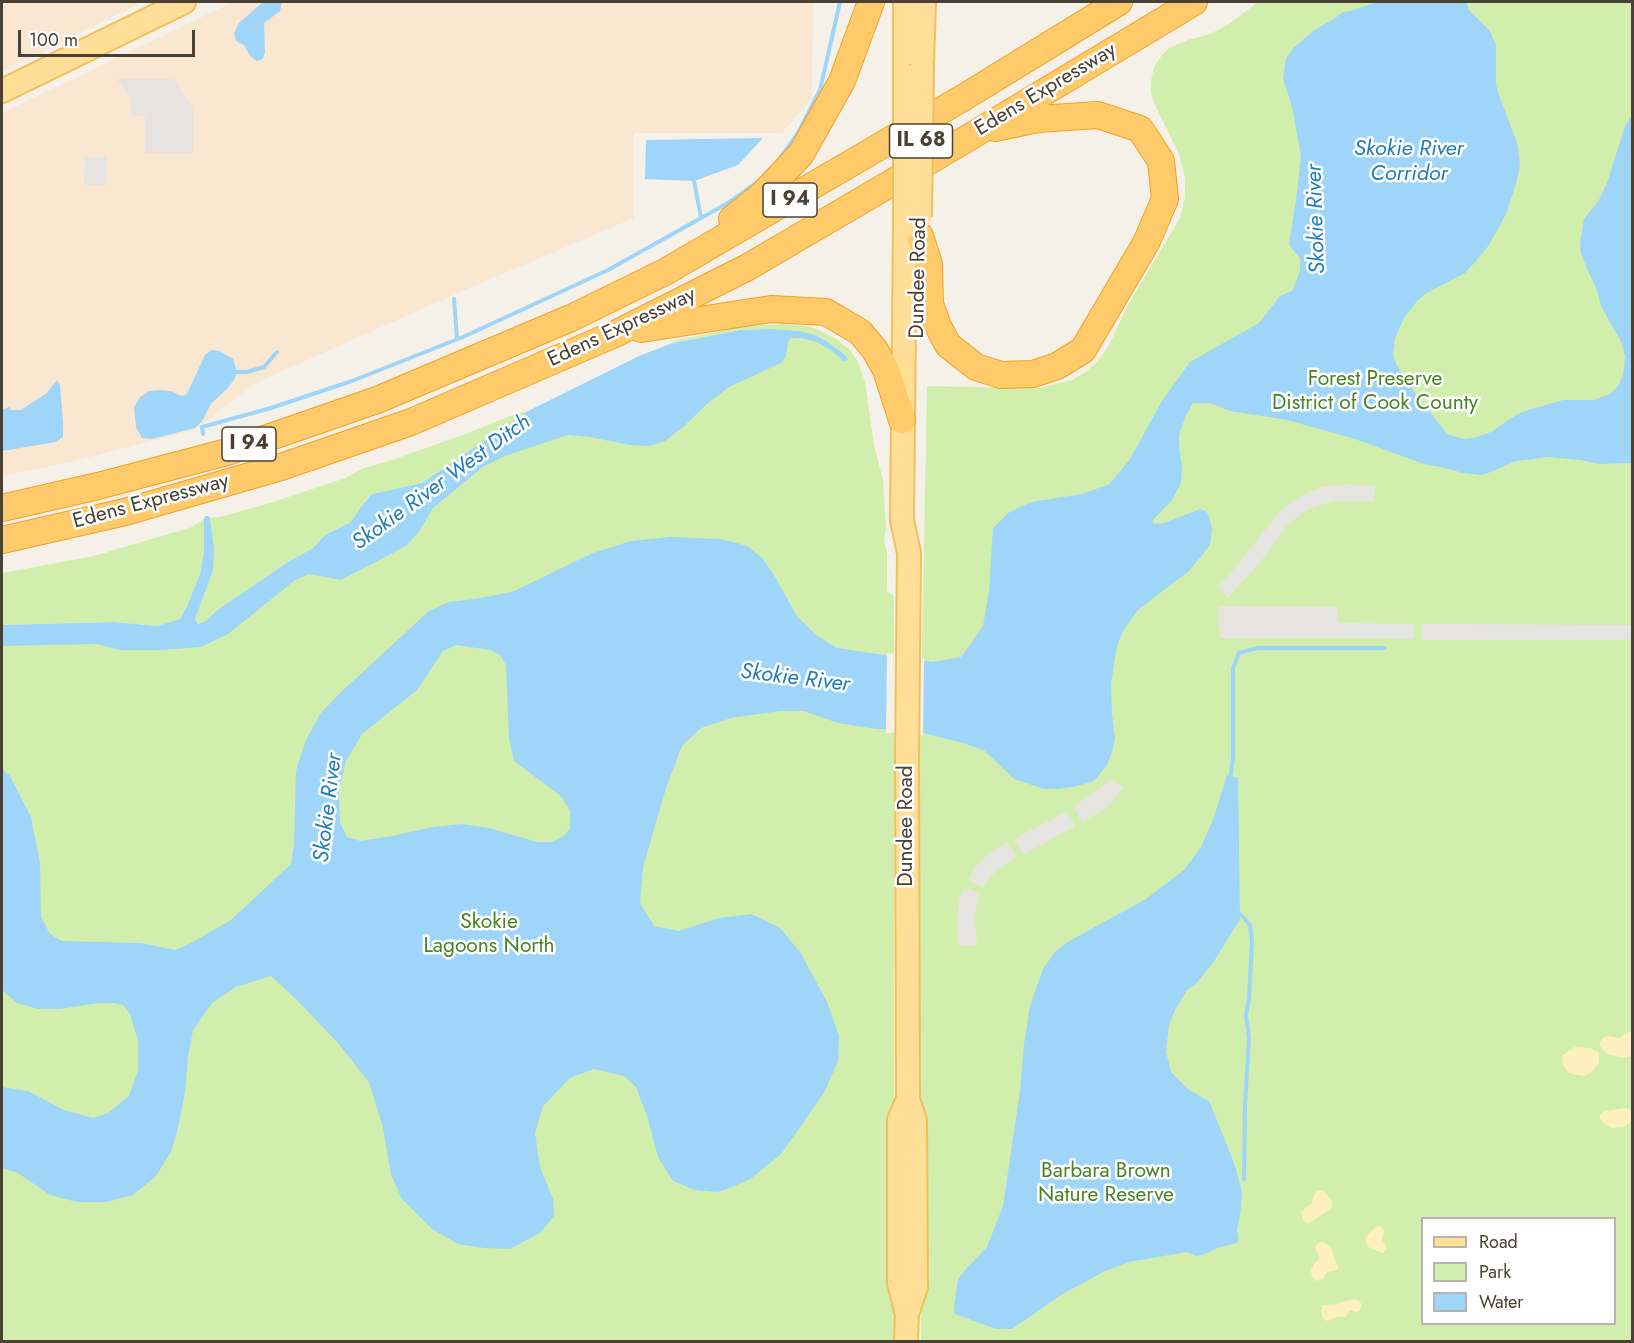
<!DOCTYPE html>
<html>
<head>
<meta charset="utf-8">
<style>
	body { margin:0 }
	#map { position:relative; width:1634px; height:1343px; overflow:hidden; background:#f6f1e8; font-family:Jost,sans-serif }
	canvas { display:block }
	.frame { position:absolute; inset:0; border:3px solid #4a4135; pointer-events:none }
	.legend { position:absolute; left:1421px; top:1217px; width:195px; height:108px; box-sizing:border-box; background:#fff; border:2px solid #b7b3ae; margin:0; padding:8px 10px; list-style:none; font-size:18px; color:#4a4135 }
	.legend li { display:flex; align-items:center; gap:12px; height:30px }
	.legend b { width:30px; border:2px solid #b7b3ae }
	.scale { position:absolute; left:18px; top:30px; width:177px; height:27px; box-sizing:border-box; border:3px solid #4a4135; border-top:0; padding-left:8px; font-size:18px; line-height:21px; white-space:nowrap; color:#4a4135; -webkit-text-stroke:4px #fff; paint-order:stroke }
</style>
</head>
<body>
<div id="map">
<canvas width="1634" height="1343"></canvas>
<div class="frame"></div>
<ul class="legend">
<li><b style="height:8px;background:#ffdf97"></b>Road</li>
<li><b style="height:16px;background:#d2eeac"></b>Park</li>
<li><b style="height:16px;background:#9ed5f8"></b>Water</li>
</ul>
<div class="scale">100 m</div>
</div>
<script>
const c = document.querySelector('canvas').getContext('2d');
c.lineJoin = 'round';
function fillPath(path, color) { c.fillStyle = color; c.fill(path, 'evenodd'); }
const shape = rows => new Path2D(rows.map(r => 'M' + r).join(''));
function trace(path, color, width, dash) { c.strokeStyle = color; c.lineWidth = width; c.lineCap = dash ? 'butt' : 'round'; c.setLineDash(dash || []); c.stroke(path); }
function write(font, color, halo, rows, align = 'center') {
  c.font = font + ' Jost,sans-serif'; c.lineWidth = 5; c.setLineDash([]); c.textBaseline = 'middle'; c.strokeStyle = halo; c.fillStyle = color; for (const [text, x, y, turn = 0] of rows) {
    c.save(); c.translate(x, y); c.rotate((+turn || 0) * Math.PI / 180); c.textAlign = isNaN(turn) ? turn : align; if (halo) c.strokeText(text, 0, 0); c.fillText(text, 0, 0); c.restore();
  }
}
const commercial = shape([
	[2,2,143,2,2,72],
	[233,2,813,2,812,98,782,133,634,133,634,218,465,290,256,383,195,430,71,462,2,476,2,113]
]);
const green = shape([
	[1258,2,1632,2,1632,1341,921,1341,918,852,927,386,1040,388,1072,380,1084,373,1096,363,1108,347,1128,305,1180,218,1185,197,1185,178,1179,154,1155,105,1151,93,1151,81,1154,67,1162,55,1169,48,1188,40,1210,34,1229,24],
	[1422,1218,1614,1218,1614,1324,1422,1324],
	[786,324,806,326,817,329,836,339,850,350,858,362,865,382,874,445,883,480,886,527,884,540,887,552,887,591,894,596,894,1341,2,1341,2,639,174,640,438,487,748,335,818,338,846,358,844,354,825,340,815,335,800,331,771,329,740,330,670,344,673,341,734,328,761,325],
	[528,411,422,483,372,494,361,507,351,522,325,535,313,548,288,562,216,611,206,621,198,624,195,620,214,547,210,518,220,517,270,503,345,478,364,468,389,461,460,436,518,413],
	[204,519,204,551,200,574,187,606,180,619,157,626,114,622,2,625,2,573,94,556,192,527]
]);
const sand = shape([
	[1632,1030,1632,1054,1629,1057,1623,1058,1607,1054,1600,1047,1600,1042,1604,1037,1609,1036,1620,1038],
	[1575,1047,1590,1048,1599,1053,1599,1063,1592,1072,1584,1076,1575,1075,1568,1072,1563,1065,1562,1059,1563,1055],
	[1626,1108,1632,1110,1632,1121,1624,1127,1611,1128,1604,1124,1600,1119,1600,1115,1604,1111],
	[1317,1191,1322,1191,1327,1194,1332,1201,1332,1207,1313,1221,1307,1223,1303,1220,1301,1213,1304,1209,1312,1203,1314,1195],
	[1377,1226,1382,1227,1384,1231,1382,1239,1387,1249,1383,1253,1368,1247,1365,1241,1366,1236],
	[1322,1242,1327,1244,1332,1249,1334,1258,1338,1267,1337,1270,1327,1272,1323,1279,1316,1281,1312,1277,1311,1270,1314,1264,1320,1258,1315,1248,1317,1244],
	[1353,1299,1358,1300,1361,1303,1361,1307,1359,1311,1356,1312,1350,1310,1346,1317,1336,1317,1328,1321,1323,1319,1321,1311,1323,1305,1336,1304]
]);
const parking = shape([
	[117,79,173,79,193,108,193,153,145,153,145,116,131,116,131,99],
	[85,157,106,157,106,185,84,185],
	[1347,484,1375,486,1374,501,1335,501,1308,509,1288,524,1261,561,1228,598,1218,587,1230,574,1282,509,1297,498,1312,491,1321,487],
	[1218,606,1337,607,1338,623,1414,624,1414,639,1220,638],
	[1422,624,1632,625,1632,640,1422,640],
	[1110,779,1124,788,1108,806,1082,823,1074,806,1099,789],
	[1067,811,1075,826,1023,855,1014,839],
	[1007,842,1017,858,1000,867,990,877,983,888,968,880,978,864,987,855],
	[965,887,980,894,976,909,975,922,977,945,959,946,957,935,958,915,959,901]
]);
const water = shape([
	[263,2,282,2,280,11,264,23,265,52,263,59,257,61,250,56,244,45,236,41,234,33,239,23],
	[1377,2,1466,2,1469,10,1489,30,1496,45,1496,84,1498,93,1518,145,1520,165,1517,180,1506,214,1489,245,1476,261,1465,273,1425,294,1417,301,1404,318,1395,338,1393,355,1396,364,1416,394,1447,434,1463,439,1474,438,1491,432,1516,415,1525,411,1563,400,1594,400,1610,394,1618,386,1623,375,1625,356,1621,342,1601,306,1597,290,1587,269,1581,253,1580,243,1584,219,1599,200,1607,183,1625,126,1632,115,1632,463,1599,464,1581,460,1547,457,1516,461,1493,471,1482,475,1463,473,1441,467,1427,465,1355,439,1287,420,1230,411,1210,403,1193,403,1186,415,1179,435,1179,447,1182,466,1181,483,1172,500,1152,521,1154,524,1164,523,1200,509,1206,511,1209,516,1212,529,1210,544,1203,554,1189,571,1139,609,1124,629,1117,646,1111,683,1112,715,1115,737,1113,749,1107,765,1094,781,1077,786,1059,789,1044,789,1014,779,985,751,966,744,912,730,876,729,838,723,804,711,780,711,731,718,701,728,682,746,666,788,643,867,640,903,654,926,679,931,719,918,751,914,779,927,800,952,827,1002,839,1036,838,1061,824,1093,781,1154,749,1180,719,1192,695,1190,673,1181,658,1157,648,1119,636,1087,624,1076,594,1069,570,1078,543,1106,535,1133,540,1167,553,1199,554,1216,540,1233,510,1249,484,1248,458,1244,432,1229,402,1199,391,1175,383,1128,369,1082,337,1042,297,1000,271,976,236,987,212,1003,193,1030,188,1057,185,1093,178,1128,171,1152,156,1176,133,1195,107,1202,77,1202,50,1195,18,1173,2,1168,2,1087,28,1091,64,1110,93,1118,108,1113,129,1096,138,1071,138,1040,130,1014,123,1005,113,1003,98,1003,60,1009,38,1009,17,1003,2,990,2,768,10,776,31,817,40,863,41,917,50,934,62,941,141,943,175,950,191,943,231,920,291,864,294,845,296,771,305,742,320,714,340,693,429,611,449,602,474,599,512,592,593,553,631,541,670,537,721,539,747,546,763,559,777,580,796,615,816,635,837,648,932,662,961,657,983,626,989,591,993,528,1008,513,1031,502,1082,494,1110,484,1130,459,1162,401,1190,362,1259,323,1280,296,1292,291,1300,271,1300,258,1289,245,1297,193,1301,156,1292,107,1283,78,1286,59,1293,48,1316,29,1334,19,1343,12,1351,11],
	[456,645,490,650,500,655,506,665,509,738,514,761,561,796,570,811,570,828,564,836,551,842,537,842,489,828,462,824,433,827,392,836,360,841,347,837,340,823,339,789,346,761,362,734,417,690,443,651],
	[763,138,738,165,694,181,645,179,646,140],
	[771,329,800,331,815,335,825,340,844,354,848,360,844,361,832,351,817,342,802,338,791,338,788,342,786,356,781,363,729,387,708,403,683,427,665,441,649,446,631,445,589,437,568,435,505,456,484,466,433,508,420,530,406,546,341,580,309,574,295,580,228,634,201,647,161,650,120,650,97,644,2,646,2,625,114,622,157,626,180,619,187,606,200,574,204,551,204,519,205,516,208,516,210,518,214,547,213,570,195,619,198,624,206,621,216,611,288,562,313,548,325,535,351,522,361,507,372,494,422,483,528,411,639,356,670,344,740,330],
	[212,350,219,351,233,359,237,372,235,378,228,388,211,404,202,421,195,428,152,439,142,438,136,427,134,407,140,397,149,391,159,390,171,391,182,396,187,394,205,355],
	[57,380,60,385,63,423,63,437,56,442,2,451,2,410,9,407,11,410,21,410,47,393],
	[1227,775,1238,778,1240,919,1213,963,1195,985,1187,990,1175,1010,1169,1025,1166,1052,1171,1072,1189,1090,1209,1101,1227,1145,1236,1169,1242,1192,1241,1207,1237,1231,1239,1238,1237,1243,1217,1248,1203,1255,1196,1256,1187,1252,1129,1262,1103,1272,1061,1295,1012,1329,996,1329,955,1314,954,1306,958,1280,965,1270,987,1247,1003,1206,1020,1091,1024,1044,1030,1006,1043,969,1054,953,1066,943,1146,899,1184,870,1201,847,1214,817]
]);
const pier = shape([
	[887,653,924,658,923,736,911,733,886,733]
]);
const stream = shape([
	[780,158,798,133,820,90,840,2],
	[694,181,701,218],
	[454,299,457,339],
	[234,372,247,372,264,367,277,352],
	[203,434,202,427,271,408,352,381,463,337,608,270,728,203,761,179],
	[1230,781,1233,759,1233,668,1239,653,1257,648,1385,648],
	[1240,914,1250,925,1252,941,1249,999,1246,1015,1249,1038,1245,1104,1244,1179]
]);
const major = shape([
	[922,64,924,2],
	[905,75,905,2],
	[2,91,184,2],
	[905,227,902,520,909,553,907,760,908,1099,915,1120,916,1287,907,1314],
	[906,1342,907,1314,899,1283,899,1120,908,1099]
]);
const highway = shape([
	[732,219,762,195,801,154,842,81,871,2],
	[920,236,929,264,930,304,938,326,948,345,976,367,1001,375,1033,374,1057,366,1083,350,1146,243,1165,199,1161,161,1140,129,1098,115,1038,119,995,128],
	[641,329,771,309,826,312,860,332,875,350,886,370,902,420],
	[2,508,98,486,227,452,377,400,571,318,665,272,966,96,1119,2],
	[2,540,125,512,281,467,411,422,617,333,748,267,963,141,1194,2]
]);
const majorBridge = shape([
	[920,217,922,64],
	[905,227,905,75]
]);
const shields = [
	[921,141,63],
	[790,200,54],
	[249,444,54]
];
const shieldNames = [
	["IL 68",921,141],
	["I 94",790,200],
	["I 94",249,444]
];
const streetNames = [
	["Edens Expressway",1046,90,-31],
	["Dundee Road",919,278,-89],
	["Edens Expressway",622,328,-25],
	["Edens Expressway",151,502,-15],
	["Dundee Road",907,826,-90]
];
const parkNames = [
	["Forest Preserve",1375,380],
	["District of Cook County",1375,404],
	["Skokie",489,923],
	["Lagoons North",489,947],
	["Barbara Brown",1106,1172],
	["Nature Reserve",1106,1196]
];
const waterNames = [
	["Skokie River",1409,150],
	["Corridor",1409,175],
	["Skokie River",1317,219,-92],
	["Skokie River West Ditch",442,483,-36],
	["Skokie River",795,679,7],
	["Skokie River",329,808,-83]
];
fillPath(commercial, '#f9e7d1');
fillPath(green, '#d2eeac');
fillPath(sand, '#fdefc0');
fillPath(parking, '#e6e4e0');
fillPath(water, '#9ed5f8');
fillPath(pier, '#f6f1e8');
trace(stream, '#9ed5f8', 4);
trace(major, '#f1c05a', 26);
trace(highway, '#efa128', 28);
trace(major, '#ffdf97', 22);
trace(highway, '#ffca69', 26);
trace(majorBridge, '#f1c05a', 26, []);
trace(majorBridge, '#ffdf97', 22);
for (const [x, y, w] of shields) { const box = new Path2D(); box.roundRect(x - w / 2, y - 17, w, 34, 4.5); c.fillStyle = '#fff'; c.fill(box); trace(box, '#4a4135', 1.5); }
write('bold 20px', '#4a4135', null, shieldNames);
write('21px', '#4a4135', '#fff', streetNames);
write('21px', '#488321', '#fff', parkNames);
write('italic 22px', '#207cba', '#fff', waterNames);
</script>
</body>
</html>
